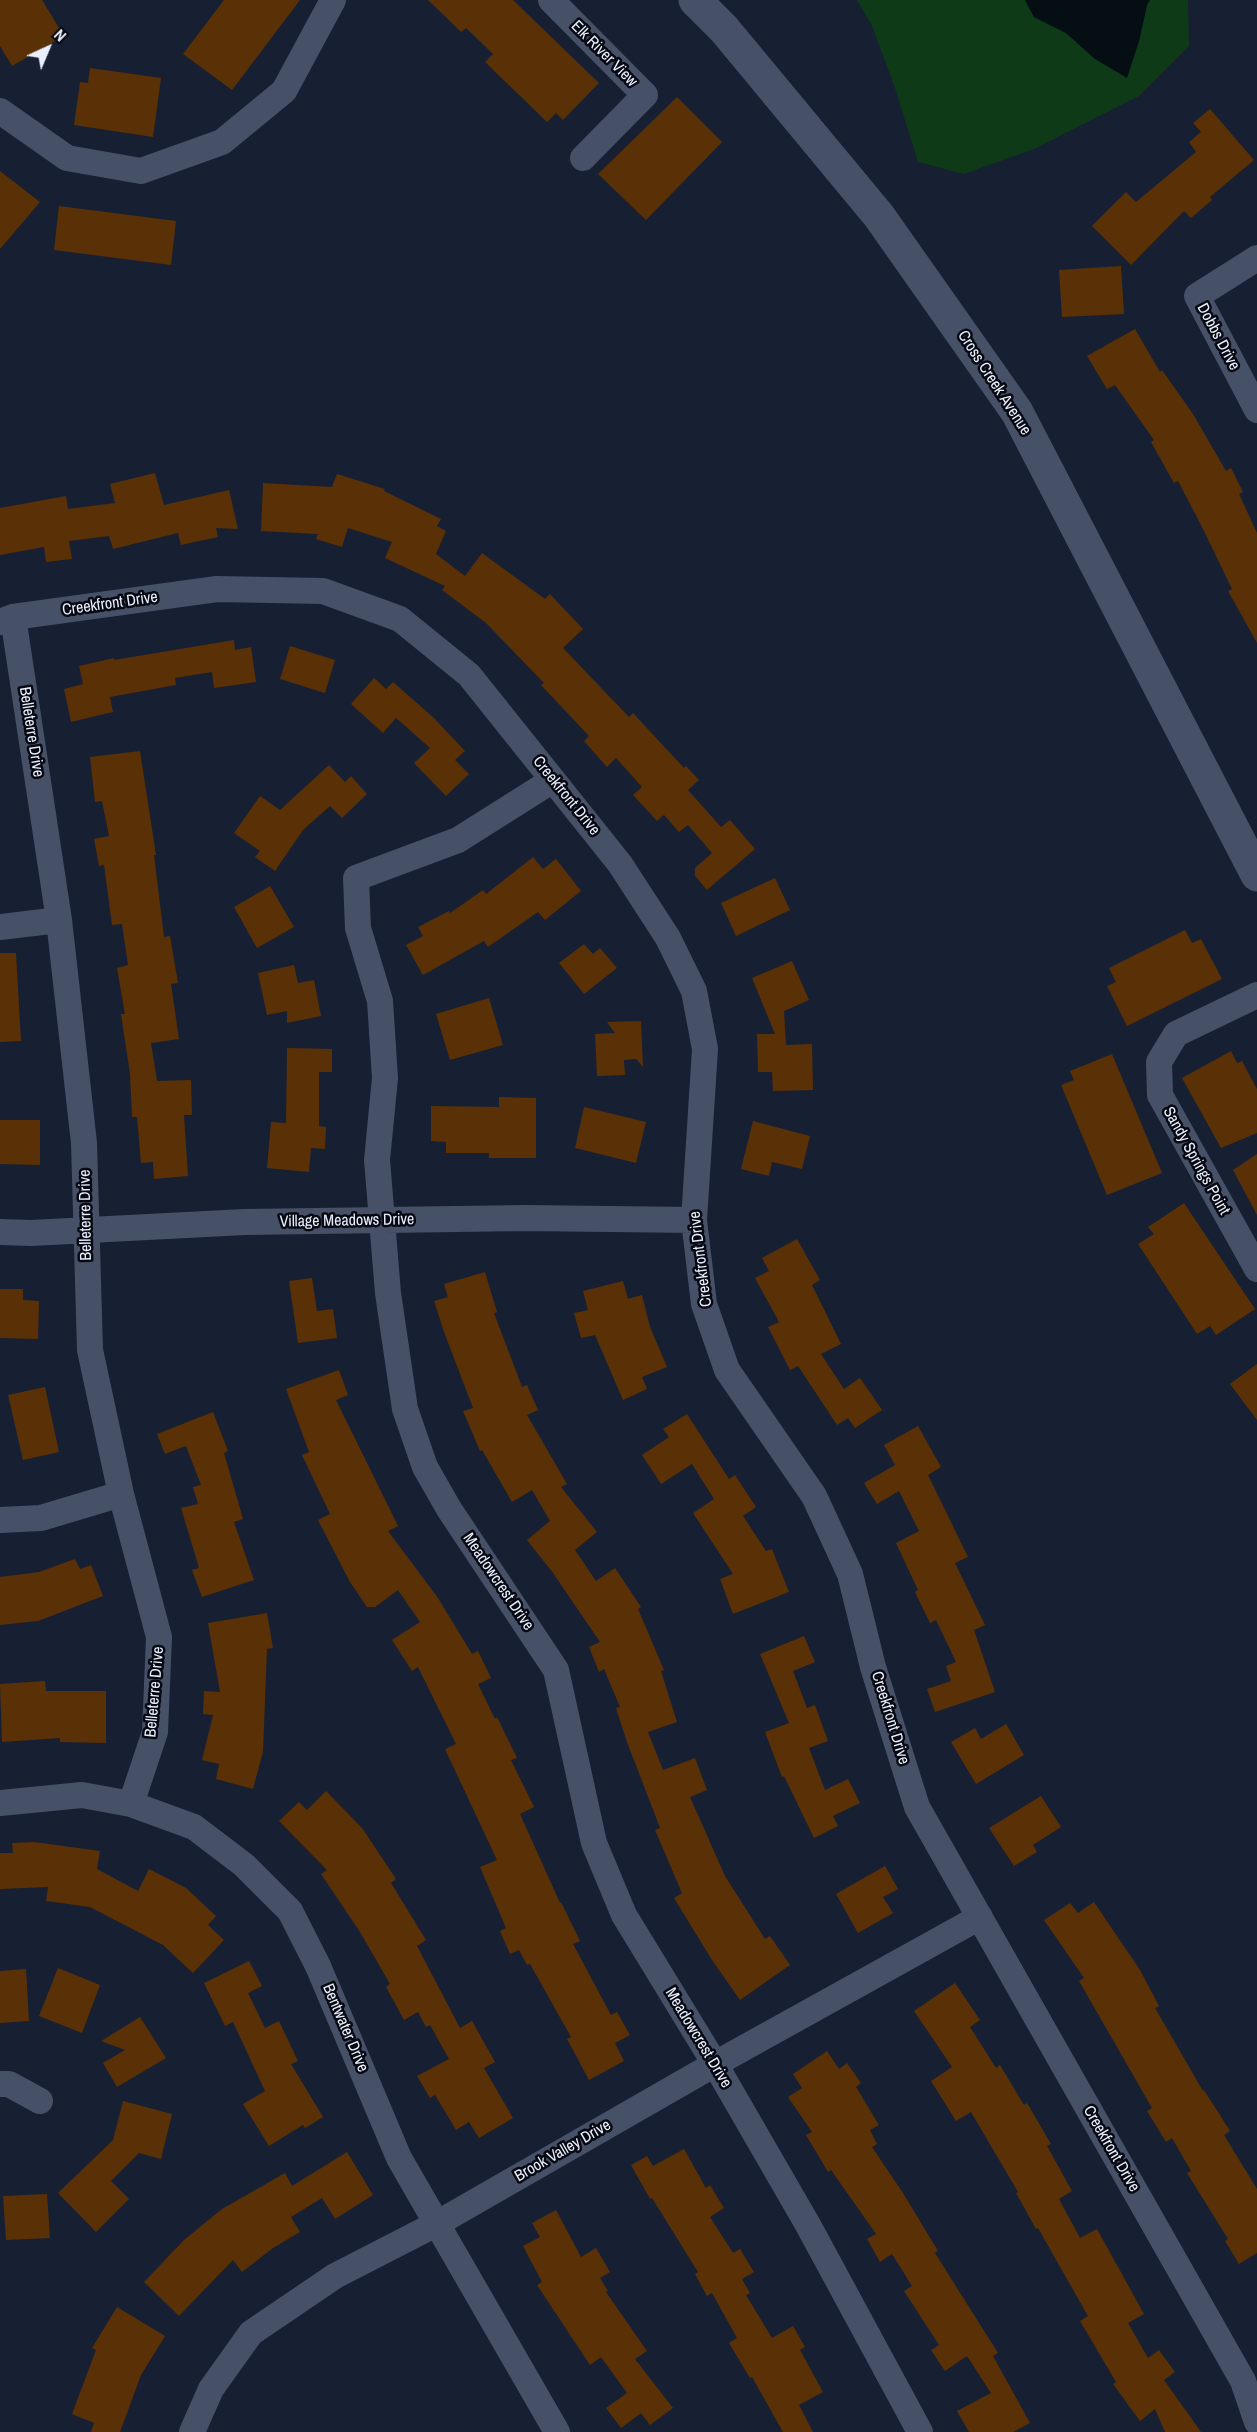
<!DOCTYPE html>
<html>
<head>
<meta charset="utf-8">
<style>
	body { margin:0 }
	#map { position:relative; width:1257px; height:2432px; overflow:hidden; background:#171f33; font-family:"Archivo Narrow",sans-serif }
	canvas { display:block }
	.north { position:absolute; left:18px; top:18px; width:60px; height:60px; -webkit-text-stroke:4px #060912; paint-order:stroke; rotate:44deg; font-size:16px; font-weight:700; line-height:24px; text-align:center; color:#e9effd }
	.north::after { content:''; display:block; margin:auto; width:21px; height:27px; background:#e9effd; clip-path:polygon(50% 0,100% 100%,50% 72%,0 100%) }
</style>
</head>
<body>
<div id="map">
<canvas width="1257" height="2432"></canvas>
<div class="north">N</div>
</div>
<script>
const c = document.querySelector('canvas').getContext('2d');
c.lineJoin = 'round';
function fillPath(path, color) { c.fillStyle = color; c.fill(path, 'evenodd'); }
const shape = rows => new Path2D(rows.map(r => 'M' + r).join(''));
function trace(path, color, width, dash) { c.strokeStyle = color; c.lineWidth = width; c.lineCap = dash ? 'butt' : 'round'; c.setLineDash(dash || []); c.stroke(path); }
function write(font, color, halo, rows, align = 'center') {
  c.font = font + ' "Archivo Narrow",sans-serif'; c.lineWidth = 5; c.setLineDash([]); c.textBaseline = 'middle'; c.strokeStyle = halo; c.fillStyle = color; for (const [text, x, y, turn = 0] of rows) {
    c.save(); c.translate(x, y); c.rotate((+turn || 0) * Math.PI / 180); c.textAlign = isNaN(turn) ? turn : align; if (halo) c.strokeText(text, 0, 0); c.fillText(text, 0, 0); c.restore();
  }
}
const green = shape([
	[857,0,1025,0,1034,17,1066,33,1095,59,1139,41,1147,5,1150,0,1188,0,1189,46,1139,96,1034,149,964,174,918,162,895,88,872,26]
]);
const water = shape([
	[1025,0,1150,0,1147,5,1139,41,1127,78,1095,59,1066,33,1034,17]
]);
const building = shape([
	[0,0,42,0,64,36,12,66,0,46],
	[224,0,300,0,232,90,183,54],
	[428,0,513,0,599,83,563,120,556,113,547,122,485,62,493,54,466,28,461,32],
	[90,68,161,78,153,137,74,125,80,82,88,83],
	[677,97,722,142,646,220,598,174],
	[1210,109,1254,160,1210,197,1212,200,1191,218,1184,211,1131,265,1092,226,1126,192,1136,202,1196,152,1189,142,1201,132,1193,123],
	[0,171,40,202,0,249],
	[59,206,176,221,171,265,54,250],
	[1121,266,1124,314,1062,317,1059,270],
	[1135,329,1160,372,1162,370,1193,414,1226,471,1231,468,1243,492,1239,494,1257,533,1257,643,1228,591,1232,589,1202,527,1178,481,1174,483,1151,442,1154,440,1115,385,1107,389,1087,356],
	[155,473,164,505,229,490,238,529,216,528,218,537,181,545,178,533,113,549,109,536,69,541,72,559,46,562,44,547,0,555,0,508,66,496,68,509,115,503,110,484],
	[337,474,385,489,384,491,441,519,437,526,446,531,436,554,465,576,482,553,545,599,550,594,583,629,563,648,629,717,633,713,684,768,686,766,699,780,688,790,721,827,730,820,755,849,707,890,695,876,695,868,712,853,688,825,679,832,664,815,657,821,633,795,642,787,616,758,607,767,584,741,589,736,541,685,544,683,486,623,442,590,445,586,385,558,392,542,348,528,342,547,316,539,318,534,261,531,263,483,332,487],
	[234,640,235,650,251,647,256,682,214,688,212,672,175,678,176,685,110,697,113,712,71,722,64,689,83,684,79,666,114,658,114,660],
	[290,646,335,660,325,693,280,679],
	[374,678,386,689,393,682,434,718,465,751,455,760,469,774,446,796,414,763,430,748,396,718,383,733,351,704],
	[140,751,156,855,154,855,164,937,170,936,178,983,171,984,179,1039,151,1043,157,1081,191,1080,192,1115,184,1115,188,1176,154,1179,153,1162,141,1163,137,1117,132,1117,130,1074,121,1014,125,1014,117,968,128,965,122,924,112,925,104,865,99,866,94,839,109,836,102,801,95,802,90,757],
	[329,765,345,782,351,776,367,794,342,818,330,806,303,830,275,871,255,857,260,851,234,833,260,796,280,810],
	[533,857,543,869,556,859,581,891,545,920,538,912,488,947,484,941,423,975,406,945,423,936,418,927,449,911,450,913,483,890,486,894],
	[775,878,790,910,736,936,721,903],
	[270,886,294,927,257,948,234,907],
	[1185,930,1192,943,1201,939,1222,979,1127,1026,1107,986,1116,982,1109,968],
	[584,944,593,954,600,948,617,968,584,994,559,963],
	[0,953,16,953,21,1041,0,1042],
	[792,961,809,1000,784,1011,786,1045,812,1044,813,1090,773,1091,772,1072,758,1072,757,1034,775,1034,752,978],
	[294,965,298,983,314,980,321,1016,287,1023,287,1011,267,1015,258,973],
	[489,998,503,1045,450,1060,436,1014],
	[641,1021,643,1067,636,1059,624,1060,625,1075,597,1076,595,1034,615,1033,607,1022],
	[287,1048,332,1049,332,1072,319,1072,319,1126,326,1127,325,1149,311,1148,309,1172,267,1168,271,1122,286,1123],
	[1231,1051,1237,1063,1242,1061,1257,1089,1257,1133,1221,1148,1182,1078],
	[1112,1054,1162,1173,1107,1195,1061,1085,1074,1080,1070,1071],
	[499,1097,536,1098,536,1158,489,1158,489,1153,446,1153,446,1142,431,1141,431,1106,499,1107],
	[584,1107,646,1122,636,1163,575,1148],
	[0,1120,40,1120,40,1165,0,1164],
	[753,1121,810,1136,802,1169,772,1162,769,1176,741,1169],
	[1257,1154,1257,1215,1233,1170],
	[1184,1203,1255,1309,1216,1335,1210,1326,1197,1334,1138,1244,1154,1234,1148,1227],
	[797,1239,820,1280,812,1285,841,1344,821,1354,844,1389,860,1378,882,1410,855,1428,848,1418,837,1425,798,1366,790,1370,768,1327,779,1322,755,1278,769,1271,762,1258],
	[485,1272,497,1312,494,1313,522,1387,527,1385,538,1410,527,1415,567,1484,561,1487,597,1532,575,1550,596,1581,615,1568,641,1607,638,1609,664,1670,661,1671,677,1722,648,1732,663,1770,695,1758,707,1790,690,1797,725,1876,765,1939,770,1936,790,1965,740,2000,712,1960,674,1898,682,1893,655,1830,660,1828,627,1742,616,1708,620,1707,604,1669,599,1672,589,1647,600,1642,553,1573,527,1540,550,1521,532,1490,512,1502,482,1450,480,1451,463,1411,473,1408,444,1332,434,1301,448,1297,444,1284],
	[312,1278,317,1311,333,1309,337,1338,298,1343,289,1281],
	[623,1281,628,1299,642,1295,650,1327,667,1367,642,1377,647,1389,623,1400,595,1335,581,1338,574,1313,588,1310,583,1291],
	[0,1289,23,1289,23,1300,39,1301,38,1339,0,1338],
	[1257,1364,1257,1420,1230,1384],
	[339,1370,348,1395,336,1400,398,1526,388,1531,438,1598,472,1654,478,1651,491,1678,478,1684,495,1719,497,1717,517,1758,511,1760,534,1807,520,1814,560,1903,561,1902,580,1941,573,1944,611,2015,617,2012,630,2035,615,2043,624,2061,589,2080,567,2039,571,2037,530,1964,527,1965,519,1950,510,1954,500,1931,506,1928,480,1867,497,1860,445,1749,456,1744,418,1667,412,1671,392,1640,420,1622,398,1590,375,1607,367,1607,350,1582,318,1520,330,1514,302,1455,309,1452,286,1389],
	[45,1387,59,1452,23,1460,8,1395],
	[213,1412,228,1451,224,1453,243,1519,234,1522,254,1580,202,1597,192,1570,199,1568,181,1508,198,1504,193,1487,201,1485,186,1446,165,1454,157,1434],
	[687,1414,729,1479,735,1475,756,1507,743,1516,766,1551,772,1549,789,1592,733,1614,720,1579,733,1574,693,1513,714,1499,692,1464,661,1484,642,1455,669,1437,663,1429],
	[918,1426,941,1467,928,1475,968,1557,955,1563,985,1625,974,1630,995,1692,935,1712,927,1689,951,1681,946,1666,956,1662,936,1620,930,1623,915,1592,918,1590,896,1543,919,1531,899,1491,877,1504,864,1483,895,1465,884,1445],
	[75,1559,80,1569,91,1565,103,1596,38,1621,0,1625,0,1577,39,1572],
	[267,1613,273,1648,267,1649,263,1752,253,1789,216,1779,219,1764,202,1760,213,1715,203,1714,204,1691,220,1692,208,1623],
	[804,1636,815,1662,793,1671,807,1708,815,1705,828,1741,809,1748,825,1790,848,1779,860,1803,833,1816,838,1826,814,1838,784,1776,782,1777,765,1732,789,1723,760,1654],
	[45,1681,46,1691,106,1691,106,1743,60,1742,60,1738,2,1742,0,1684],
	[1006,1724,1024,1755,976,1784,951,1742,975,1728,981,1739],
	[326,1791,362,1828,396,1879,391,1883,426,1940,417,1946,460,2028,472,2021,495,2062,484,2068,513,2118,479,2138,469,2122,456,2130,435,2095,430,2098,417,2076,449,2059,430,2025,426,2027,418,2012,404,2020,386,1987,390,1984,360,1932,321,1874,327,1870,279,1821,299,1802,307,1810],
	[1041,1796,1061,1827,1033,1845,1037,1852,1014,1866,989,1828],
	[34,1842,100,1851,97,1869,138,1891,149,1869,186,1888,216,1916,208,1925,224,1940,193,1973,163,1945,90,1907,46,1901,48,1887,0,1889,0,1853,13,1853,12,1843],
	[885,1866,898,1889,883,1897,893,1913,858,1933,836,1894],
	[1094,1902,1140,1970,1159,2006,1155,2008,1203,2091,1204,2090,1230,2131,1224,2135,1257,2189,1257,2253,1239,2264,1225,2241,1228,2239,1187,2173,1191,2171,1172,2138,1166,2142,1147,2111,1152,2108,1079,1981,1084,1978,1044,1920,1070,1903,1078,1913],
	[249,1961,262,1986,248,1993,265,2028,279,2021,298,2061,291,2064,323,2117,305,2128,303,2125,269,2146,243,2104,265,2091,233,2022,225,2026,204,1983],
	[58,1968,100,1985,82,2033,39,2016],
	[26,1969,29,2021,0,2023,0,1971],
	[955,1983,980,2020,970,2027,996,2068,1000,2065,1024,2105,1027,2103,1051,2144,1047,2146,1072,2191,1059,2199,1080,2238,1097,2229,1144,2314,1128,2323,1148,2358,1159,2350,1175,2372,1164,2380,1201,2432,1165,2432,1155,2409,1140,2421,1113,2384,1116,2382,1080,2321,1088,2316,1038,2228,1036,2229,1016,2193,1018,2192,971,2112,956,2121,931,2081,952,2067,914,2011],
	[140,2017,166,2058,117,2087,103,2063,125,2050,101,2041],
	[827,2051,839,2069,847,2063,861,2083,856,2087,879,2125,870,2130,877,2144,872,2147,903,2193,938,2251,935,2253,998,2353,993,2356,1030,2423,1013,2432,969,2432,957,2411,991,2393,967,2356,945,2371,931,2350,939,2345,904,2291,912,2286,892,2254,880,2262,867,2239,876,2234,831,2170,828,2172,806,2135,812,2132,788,2097,802,2088,793,2074],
	[123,2101,172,2114,161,2159,139,2153,111,2181,129,2199,96,2232,58,2193,113,2140],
	[684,2149,706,2188,710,2185,724,2208,710,2217,733,2253,740,2249,754,2272,742,2279,750,2293,746,2295,772,2338,793,2326,805,2347,800,2350,823,2392,799,2405,813,2432,783,2432,752,2377,750,2378,729,2343,737,2338,712,2293,707,2296,695,2274,698,2272,652,2198,650,2199,631,2165,647,2156,653,2166],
	[347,2152,373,2195,335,2219,322,2198,291,2217,300,2232,273,2248,242,2272,233,2260,179,2316,144,2282,184,2240,222,2209,285,2173,292,2186],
	[47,2194,50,2238,6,2240,3,2196],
	[556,2210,581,2257,596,2248,610,2272,600,2278,608,2291,606,2292,647,2351,635,2359,673,2408,650,2425,641,2413,621,2428,606,2408,627,2393,601,2357,590,2365,537,2285,542,2282,523,2246,540,2237,532,2223],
	[117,2307,165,2336,141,2375,120,2432,91,2432,94,2423,72,2414,96,2350,92,2348]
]);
const street = shape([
	[551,0,645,95,583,158],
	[0,111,67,158,141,171,222,142,284,91,333,0],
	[1257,258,1197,296,1257,410],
	[13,617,59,920,84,1143,90,1350,121,1494,159,1637,155,1732,131,1804],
	[0,622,13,617,217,589,323,591,400,619,469,675,620,864,668,938,694,991,705,1049,694,1220,704,1304,727,1370,814,1496,850,1574,873,1667,917,1807,1243,2381,1257,2422],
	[553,780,458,840,356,878,358,928,380,1001,385,1078,377,1160,388,1293,405,1409,425,1467,449,1509,556,1670,594,1843,624,1915,715,2064,808,2225,920,2432],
	[0,927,59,920],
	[1257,995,1176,1034,1159,1062,1160,1095,1257,1269],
	[0,1232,31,1233,245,1222,526,1218,694,1220],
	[0,1520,41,1518,121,1494],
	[0,1803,82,1795,131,1804,194,1827,244,1865,290,1911,318,1966,399,2158,557,2432],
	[0,2084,9,2084,40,2101],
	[192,2432,211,2389,251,2333,335,2276,438,2223,715,2064,980,1917]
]);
const secondary = shape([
	[695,0,724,29,879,216,1017,412,1257,875]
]);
const streetNames = [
	["Elk River View",604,54,45],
	["Dobbs Drive",1218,337,62],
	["Cross Creek Avenue",994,383,57],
	["Creekfront Drive",110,604,-8],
	["Belleterre Drive",31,732,81],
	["Creekfront Drive",566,796,51],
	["Sandy Springs Point",1196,1161,61],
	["Belleterre Drive",86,1215,-91],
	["Village Meadows Drive",347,1221,-1],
	["Creekfront Drive",701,1259,-97],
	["Meadowcrest Drive",498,1582,56],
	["Belleterre Drive",155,1692,-85],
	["Creekfront Drive",890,1718,73],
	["Bentwater Drive",345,2028,67],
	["Meadowcrest Drive",698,2038,59],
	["Creekfront Drive",1111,2149,60],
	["Brook Valley Drive",563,2151,-30]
];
fillPath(green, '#0e3a17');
fillPath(water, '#040e13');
fillPath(building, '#5a3106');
trace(street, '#465067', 26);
trace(secondary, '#465067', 33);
write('16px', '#e9effd', '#060912', streetNames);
</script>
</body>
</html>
